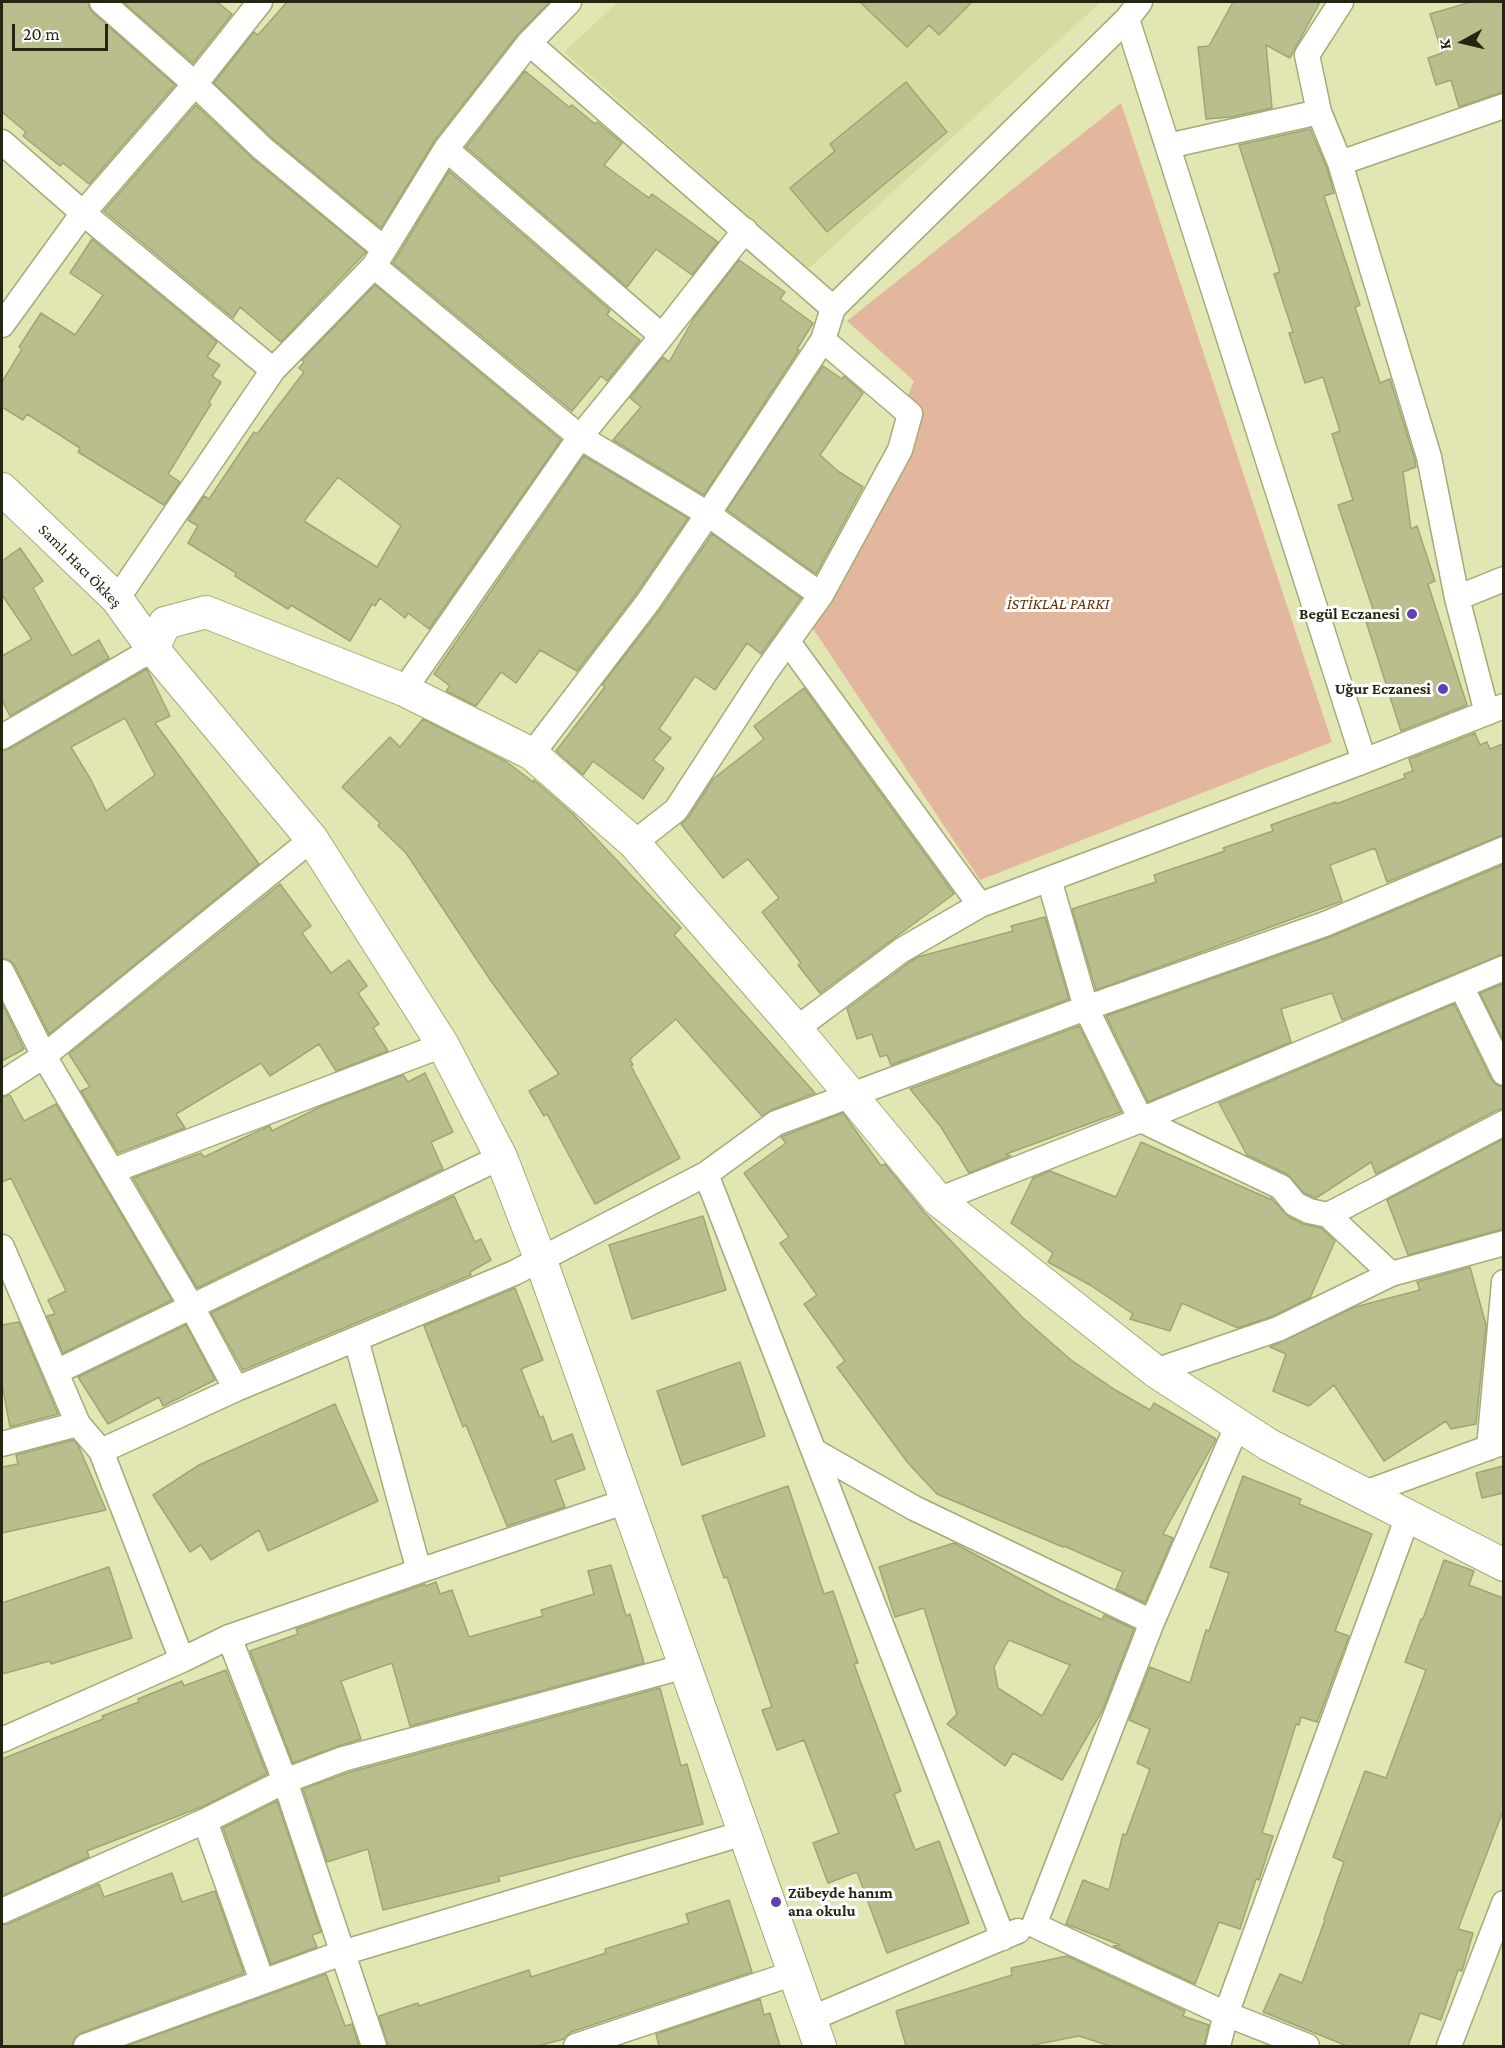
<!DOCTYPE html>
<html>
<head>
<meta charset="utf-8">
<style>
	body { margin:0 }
	#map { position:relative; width:1505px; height:2048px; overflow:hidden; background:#e2e6b3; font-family:"Crimson Pro",serif }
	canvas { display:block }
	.frame { position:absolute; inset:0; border:3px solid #252612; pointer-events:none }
	.north { position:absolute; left:1433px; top:12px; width:60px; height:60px; -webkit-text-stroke:4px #fff; paint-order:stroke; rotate:262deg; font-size:16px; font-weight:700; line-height:24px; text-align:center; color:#252612 }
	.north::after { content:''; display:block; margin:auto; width:21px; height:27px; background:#252612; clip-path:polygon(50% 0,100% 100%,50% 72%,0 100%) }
	.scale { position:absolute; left:12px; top:24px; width:96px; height:27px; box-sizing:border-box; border:3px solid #252612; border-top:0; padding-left:8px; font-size:18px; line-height:21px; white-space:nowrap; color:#252612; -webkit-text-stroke:4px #fff; paint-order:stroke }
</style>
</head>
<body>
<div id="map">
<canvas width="1505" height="2048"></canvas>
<div class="frame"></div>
<div class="north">K</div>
<div class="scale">20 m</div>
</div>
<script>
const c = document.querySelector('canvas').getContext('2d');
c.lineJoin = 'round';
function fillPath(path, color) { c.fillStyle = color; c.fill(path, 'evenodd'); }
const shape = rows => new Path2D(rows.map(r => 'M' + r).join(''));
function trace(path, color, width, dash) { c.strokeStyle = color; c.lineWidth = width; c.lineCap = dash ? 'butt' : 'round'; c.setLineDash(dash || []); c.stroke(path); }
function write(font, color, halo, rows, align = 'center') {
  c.font = font + ' "Crimson Pro",serif'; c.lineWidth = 6; c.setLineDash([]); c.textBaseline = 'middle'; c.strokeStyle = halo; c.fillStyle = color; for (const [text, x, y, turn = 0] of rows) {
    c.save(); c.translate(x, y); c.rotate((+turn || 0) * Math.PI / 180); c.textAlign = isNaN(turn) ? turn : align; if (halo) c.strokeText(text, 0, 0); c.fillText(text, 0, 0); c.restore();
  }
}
const built = shape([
	[618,2,1101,2,808,269,564,52]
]);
const green = shape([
	[1121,103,1332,742,980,880,812,627,914,381,847,321]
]);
const building = shape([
	[2,2,88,2,89,7,93,13,175,85,89,184,63,163,60,166,23,136,26,132,2,112,2,2],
	[123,2,217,2,232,14,193,63,123,2],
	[287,2,550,2,518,34,435,140,381,228,271,137,214,83,254,32,258,35,287,2],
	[860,2,972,2,939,35,929,25,907,47,860,2],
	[1233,2,1320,2,1290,58,1266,45,1272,108,1231,117,1206,119,1198,47,1209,46,1233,2],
	[1471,2,1503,2,1503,92,1459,107,1451,80,1436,85,1428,58,1442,53,1430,14,1471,2],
	[525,71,569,107,572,105,595,124,597,122,622,143,604,165,649,198,652,194,718,242,692,275,656,249,627,287,466,147,525,71],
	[906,82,947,132,827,232,790,188,835,151,830,144,906,82],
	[196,105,253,159,366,252,281,342,240,307,233,318,104,211,196,105],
	[1310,129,1327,168,1334,193,1324,196,1360,305,1355,307,1380,383,1390,379,1415,460,1416,467,1403,472,1411,529,1417,526,1435,581,1428,584,1467,705,1401,731,1364,615,1374,612,1338,505,1353,500,1332,434,1340,431,1323,377,1305,383,1289,333,1293,332,1274,274,1280,272,1239,145,1310,129],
	[449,171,610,310,607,315,640,340,607,381,601,376,572,411,393,263,449,171],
	[92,239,217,342,207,357,220,365,212,376,221,382,209,402,211,404,168,474,180,482,164,505,78,452,80,448,27,414,23,420,2,407,2,382,22,349,19,347,41,313,75,335,103,295,70,273,92,239],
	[739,260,785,292,780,299,813,323,797,349,799,350,704,495,613,440,641,407,630,398,663,357,669,362,694,318,739,260],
	[375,285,561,440,429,629,408,613,405,618,380,598,375,606,372,604,350,641,291,605,288,609,235,576,236,573,188,543,198,526,188,520,204,496,209,499,254,432,257,434,304,372,299,368,304,362,302,360,375,285],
	[338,477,401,526,377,567,304,521,338,477],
	[823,366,842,379,844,376,863,393,820,455,839,472,863,487,816,574,727,510,823,366],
	[584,456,688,518,636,594,577,671,540,650,516,683,501,672,476,706,446,691,450,686,434,674,584,456],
	[712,534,801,598,761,654,747,643,715,690,695,676,659,729,671,738,653,760,664,768,643,799,593,761,583,775,556,751,605,687,602,685,660,610,712,534],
	[20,548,43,581,33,588,72,656,99,640,109,658,10,716,2,700,2,656,32,639,2,595,2,561,20,548],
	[147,669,170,716,155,723,259,864,49,1034,15,966,9,960,2,958,2,751,9,749,147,669],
	[125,718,155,775,106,811,91,780,71,747,125,718],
	[804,688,954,894,820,993,798,965,801,963,762,912,779,898,748,859,723,878,681,824,688,818,713,779,764,739,754,726,804,688],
	[423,719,507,762,533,782,534,780,573,814,681,928,674,935,815,1093,771,1110,762,1116,676,1019,630,1059,633,1065,631,1066,680,1158,595,1204,547,1114,544,1116,529,1091,559,1074,491,981,406,853,378,826,380,823,342,787,390,737,400,747,423,719],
	[1475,733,1480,745,1487,742,1490,749,1503,744,1503,835,1387,882,1375,848,1330,865,1342,901,1096,990,1072,909,1156,882,1154,875,1225,851,1223,848,1273,831,1271,825,1336,802,1336,804,1405,778,1404,774,1413,771,1409,759,1475,733],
	[1503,865,1503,954,1342,1020,1332,993,1281,1009,1291,1042,1148,1102,1106,1016,1330,937,1503,865],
	[280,884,311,926,302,933,331,973,349,960,367,986,358,993,379,1024,373,1028,388,1051,336,1071,319,1044,270,1076,261,1063,176,1114,185,1128,118,1153,81,1091,90,1087,69,1054,280,884],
	[1045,917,1069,999,891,1065,887,1055,880,1057,872,1034,857,1039,847,1009,910,962,918,957,1013,931,1011,926,1045,917],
	[1503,984,1503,1040,1480,993,1503,984],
	[2,1003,24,1049,2,1061,2,1003],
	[1454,1004,1491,1079,1497,1085,1503,1087,1503,1109,1497,1110,1376,1174,1371,1162,1316,1198,1304,1193,1287,1174,1247,1155,1219,1103,1454,1004],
	[1079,1026,1121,1112,1006,1154,1011,1156,969,1173,941,1127,910,1089,1079,1026],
	[425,1073,453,1132,431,1142,443,1169,197,1288,133,1178,201,1153,204,1157,256,1132,270,1126,272,1131,322,1106,403,1075,408,1082,425,1073],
	[10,1095,24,1121,56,1104,172,1300,63,1353,47,1316,55,1314,48,1300,66,1291,11,1178,2,1182,2,1097,10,1095],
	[843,1113,881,1166,885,1164,924,1212,1022,1317,1071,1360,1117,1391,1150,1410,1154,1403,1216,1439,1163,1534,1173,1538,1145,1603,1116,1589,1123,1572,1064,1546,1063,1547,937,1494,908,1463,837,1367,845,1361,804,1304,817,1295,780,1243,789,1237,744,1173,786,1143,781,1137,783,1136,843,1113],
	[1503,1139,1503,1229,1408,1255,1387,1200,1503,1139],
	[1141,1142,1272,1200,1271,1198,1289,1217,1303,1224,1321,1228,1335,1241,1310,1298,1273,1316,1238,1328,1182,1303,1170,1331,1130,1319,1133,1314,1090,1285,1048,1262,1053,1253,1011,1223,1033,1178,1050,1171,1116,1197,1141,1142],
	[454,1196,475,1242,481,1239,491,1260,470,1272,471,1275,243,1370,241,1367,211,1313,454,1196],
	[703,1216,726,1290,632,1319,609,1245,703,1216],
	[1470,1267,1486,1325,1476,1424,1451,1429,1446,1421,1384,1461,1334,1385,1309,1406,1273,1391,1286,1354,1270,1347,1355,1307,1420,1290,1417,1282,1470,1267],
	[515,1288,543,1360,521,1369,540,1418,543,1416,552,1442,572,1434,585,1469,555,1480,565,1507,507,1526,466,1425,463,1427,424,1326,515,1288],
	[19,1322,58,1414,10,1427,2,1384,2,1325,19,1322],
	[186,1325,215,1380,163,1406,159,1397,108,1424,78,1377,186,1325],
	[740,1362,765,1436,682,1465,657,1391,740,1362],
	[335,1404,378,1501,268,1551,259,1530,211,1560,201,1545,190,1552,153,1495,199,1465,335,1404],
	[73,1440,78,1445,106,1510,2,1533,2,1467,18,1464,16,1455,73,1440],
	[1503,1466,1503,1493,1482,1498,1476,1473,1503,1466],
	[1243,1476,1301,1499,1299,1504,1372,1534,1335,1631,1349,1636,1317,1722,1301,1717,1299,1725,1296,1724,1262,1833,1273,1836,1259,1880,1256,1879,1240,1929,1219,1922,1195,1984,1113,1946,1120,1945,1066,1924,1083,1880,1109,1890,1123,1834,1126,1835,1150,1769,1137,1763,1150,1729,1129,1720,1150,1667,1190,1683,1206,1630,1209,1631,1229,1573,1210,1567,1243,1476],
	[788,1486,824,1594,833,1591,858,1663,854,1664,901,1791,894,1794,915,1850,939,1841,969,1923,887,1953,857,1872,828,1883,813,1843,839,1833,804,1740,777,1750,762,1710,772,1707,727,1577,724,1578,702,1516,788,1486],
	[954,1543,1055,1598,1102,1620,1104,1615,1134,1629,1103,1709,1062,1780,1013,1753,1005,1766,947,1724,957,1714,924,1608,895,1617,879,1567,954,1543],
	[1009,1640,1070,1665,1042,1716,998,1688,994,1667,1009,1640],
	[1444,1560,1474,1571,1469,1585,1503,1598,1503,1811,1458,1929,1473,1933,1462,1971,1458,1970,1441,2020,1420,2013,1408,2046,1347,2046,1263,2012,1280,1974,1302,1983,1325,1920,1324,1919,1344,1862,1333,1857,1365,1771,1386,1778,1426,1670,1405,1662,1421,1619,1423,1619,1444,1560],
	[611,1565,626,1616,630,1614,644,1663,410,1726,392,1663,341,1681,361,1739,338,1746,293,1763,250,1651,298,1634,296,1629,425,1584,426,1586,436,1582,440,1594,452,1590,469,1637,543,1616,541,1610,594,1594,588,1571,611,1565],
	[109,1567,132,1638,51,1664,50,1661,2,1674,2,1603,109,1567],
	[226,1670,267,1774,204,1806,87,1851,89,1857,2,1896,2,1759,103,1719,102,1716,139,1702,138,1699,182,1681,184,1686,226,1670],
	[660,1688,681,1766,687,1764,703,1824,498,1877,500,1881,383,1910,368,1849,327,1862,303,1789,347,1773,660,1688],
	[277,1801,321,1932,312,1935,317,1947,271,1964,223,1828,277,1801],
	[172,1873,182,1902,215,1891,244,1973,81,2033,75,2037,72,2046,2,2046,2,1925,8,1924,99,1884,104,1897,172,1873],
	[729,1900,752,1972,571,2032,564,2039,538,2046,388,2046,379,2016,418,2003,419,2006,529,1970,531,1977,606,1953,605,1949,689,1923,686,1914,729,1900],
	[1067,1956,1185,2011,1183,2016,1209,2025,1204,2046,1110,2046,1079,2036,1028,2046,906,2046,896,2011,1012,1975,1011,1968,1067,1956],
	[326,1974,345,2026,352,2024,359,2046,126,2046,326,1974],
	[760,1999,764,2015,770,2013,780,2046,659,2046,656,2034,760,1999]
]);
const minor = shape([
	[102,2,195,84,262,148,384,249],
	[1341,2,1307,55,1319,112,1340,163,1429,457,1457,598,1487,713],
	[1127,19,1364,761],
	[529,43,833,308],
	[2,142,83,213,273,370],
	[1168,146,1319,112],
	[446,149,662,336],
	[1340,163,1504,106],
	[374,266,580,437,708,514,821,595],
	[2,325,83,213,195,84,260,2],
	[1457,598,1504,579],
	[117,599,273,370,374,266,446,149,529,43,569,2],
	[788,642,980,905],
	[404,690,580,437,662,336,745,230],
	[2,737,153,649],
	[532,754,648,602,708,514,823,340,833,308,1127,19,1140,2],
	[634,843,676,810,765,673,821,595,900,450,910,414,823,340],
	[1049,879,1086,1008,1141,1120,1281,1187,1295,1204,1309,1211,1328,1215,1391,1274],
	[2,972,44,1056,192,1307,236,1389],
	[1461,986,1504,1073],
	[796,1029,902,950,980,905,1364,761,1504,706],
	[2,1083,44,1056,312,839],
	[112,1171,443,1045],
	[706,1174,776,1123,1086,1008,1325,924,1504,849],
	[938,1200,1141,1120,1504,968],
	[1328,1215,1504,1123],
	[2,1247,78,1424,101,1451,182,1660],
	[1155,1371,1278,1329,1391,1274,1504,1243],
	[56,1372,501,1157],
	[1238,1424,1152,1622,1034,1925,1226,2014,1307,2046],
	[2,1444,78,1424],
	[1489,1448,1504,1282],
	[101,1451,236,1389,514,1273,706,1174,1003,1938],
	[814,1451,914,1508,1152,1622],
	[1365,1493,1504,1442],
	[419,1571,627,1501],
	[229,1637,285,1781,374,2046],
	[2,1740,182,1660,229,1637,419,1571,356,1339],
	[205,1821,262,1981],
	[2,1911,205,1821,285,1781,343,1759,686,1666],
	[810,2019,1018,1931],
	[86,2046,342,1953,744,1833],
	[576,2046,794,1973],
	[1218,2046,1226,2014,1408,1516],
	[1449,2046,1504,1903]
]);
const tertiary = shape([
	[2,489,117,599,153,649,312,839,443,1045,501,1157,540,1258,820,2046],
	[153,649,165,623,206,612,404,690,532,754,634,843,796,1029,938,1200,1155,1371,1269,1445,1504,1565]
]);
const markers = [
	[1412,614,6,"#623eb7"],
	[1443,689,6,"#623eb7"],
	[776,1902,6,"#623eb7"]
];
const streetNames = [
	["Samlı Hacı Ökkeş",80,566,45]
];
const parkNames = [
	["İSTİKLAL PARKI",1058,604]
];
const poiNames = [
	["Begül Eczanesi",1400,614],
	["Uğur Eczanesi",1431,689],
	["Zübeyde hanım",788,1893,"left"],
	["ana okulu",788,1911,"left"]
];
fillPath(built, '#d6dba0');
fillPath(green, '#e3b79d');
fillPath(building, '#babe8c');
trace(building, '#a1a574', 1.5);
trace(minor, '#a6aa78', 27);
trace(tertiary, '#a6aa78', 34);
trace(minor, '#fff', 24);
trace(tertiary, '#fff', 32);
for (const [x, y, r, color] of markers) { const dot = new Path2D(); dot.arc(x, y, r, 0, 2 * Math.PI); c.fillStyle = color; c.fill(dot); trace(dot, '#fff', 2); }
write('16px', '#252612', '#fff', streetNames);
write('italic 16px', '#642e01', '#fff', parkNames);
write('bold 16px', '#252612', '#fff', poiNames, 'right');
</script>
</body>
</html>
